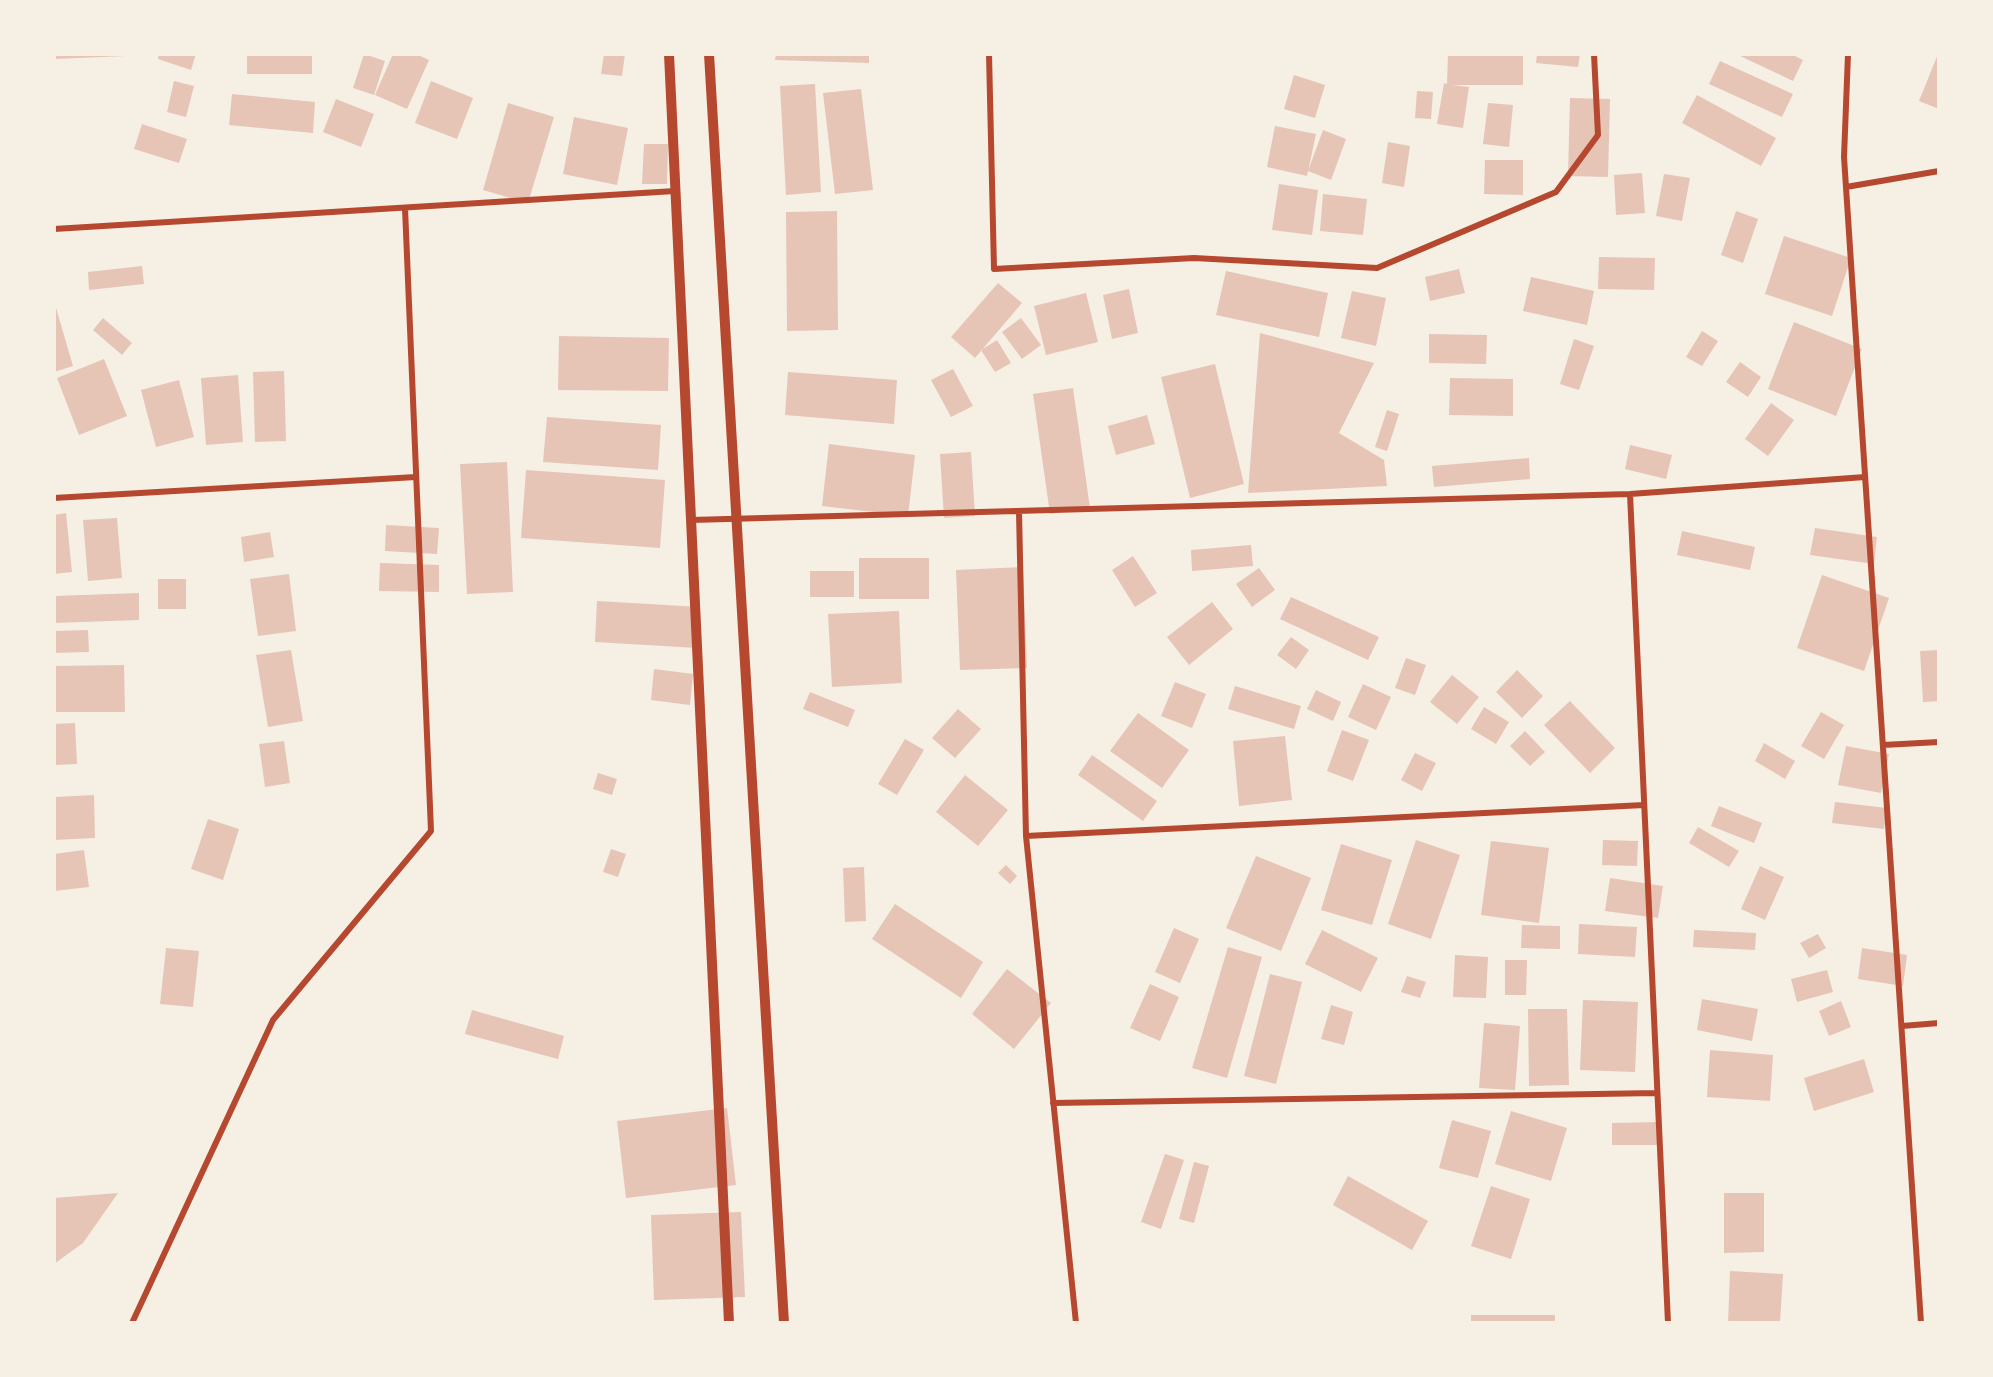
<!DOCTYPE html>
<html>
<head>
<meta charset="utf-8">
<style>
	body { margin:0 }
	#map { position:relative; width:1993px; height:1377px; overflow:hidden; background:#f6efe4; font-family:"DM Sans",sans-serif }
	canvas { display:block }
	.frame { position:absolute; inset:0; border:56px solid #f6efe4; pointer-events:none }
</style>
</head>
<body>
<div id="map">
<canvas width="1993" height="1377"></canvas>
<div class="frame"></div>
</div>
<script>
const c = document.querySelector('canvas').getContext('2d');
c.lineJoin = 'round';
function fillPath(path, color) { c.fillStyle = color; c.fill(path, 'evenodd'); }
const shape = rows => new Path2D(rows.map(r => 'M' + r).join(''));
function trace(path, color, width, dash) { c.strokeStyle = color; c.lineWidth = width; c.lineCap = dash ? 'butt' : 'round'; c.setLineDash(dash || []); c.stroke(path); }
const building = shape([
	[54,54,126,54,126,56,54,59],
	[159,54,196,54,191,70,158,59],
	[247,54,312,54,312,74,247,74],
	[364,54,385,61,374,95,353,88],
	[393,54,416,54,429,60,407,109,375,95],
	[604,54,625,54,622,76,601,74],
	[776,54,869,54,869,63,775,60],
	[1448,54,1523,54,1523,85,1452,85,1469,87,1463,128,1437,124,1444,83,1447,84],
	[1537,54,1580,54,1578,67,1536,63],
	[1736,54,1791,54,1803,60,1793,81],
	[1938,54,1939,54,1939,109,1919,101],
	[1720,61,1793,94,1782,117,1709,84],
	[1294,75,1325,85,1315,118,1284,109],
	[174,81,194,86,186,117,167,112],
	[431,81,473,98,457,139,415,123],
	[815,84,821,192,786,195,780,86],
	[861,89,873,190,835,194,823,93],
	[1417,91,1433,92,1431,119,1415,118],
	[232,94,315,102,313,133,229,125],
	[1697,95,1776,138,1761,166,1682,123],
	[1570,98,1610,99,1608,177,1568,176],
	[336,99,374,114,361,147,323,132],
	[508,103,554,117,528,203,483,190],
	[1488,103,1513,105,1509,147,1483,144],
	[574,117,628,128,617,185,563,174],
	[142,124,187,139,179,163,134,149],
	[1275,126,1316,134,1307,176,1267,167],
	[1323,130,1346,139,1331,180,1308,171],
	[1388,142,1410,146,1404,187,1382,183],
	[644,144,668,144,667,184,642,184],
	[1485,160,1523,160,1523,195,1484,194],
	[1642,173,1645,213,1616,215,1614,175],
	[1664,174,1690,178,1682,221,1656,216],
	[1279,184,1318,190,1312,235,1272,230],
	[1323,194,1367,199,1363,235,1320,231],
	[837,211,838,330,787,331,786,212],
	[1736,211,1758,219,1743,263,1721,255],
	[1784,236,1851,258,1832,316,1765,294],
	[1599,257,1655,258,1654,290,1598,289],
	[142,266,144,284,89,290,88,272],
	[1459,269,1465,293,1430,301,1425,277],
	[1226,271,1328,293,1319,337,1216,315],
	[1531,277,1594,291,1587,325,1523,311],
	[998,283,1022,303,975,358,951,337],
	[1129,289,1138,333,1112,339,1103,295],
	[1352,291,1386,298,1376,346,1341,338],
	[1086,293,1098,342,1046,355,1034,306],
	[54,301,73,366,54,372],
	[103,318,132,343,122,355,93,330],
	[1021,318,1041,345,1022,359,1002,332],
	[1794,322,1862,349,1836,416,1768,389],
	[1702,331,1718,341,1702,366,1686,357],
	[1260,333,1374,363,1339,433,1384,460,1387,486,1248,493],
	[1429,334,1487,335,1486,364,1429,363],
	[559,336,669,338,668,391,558,390],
	[1574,339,1594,346,1579,390,1560,384],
	[997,340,1011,363,995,372,981,350],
	[104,359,127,416,79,435,57,378],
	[1740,362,1761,377,1748,397,1726,382],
	[1215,364,1244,484,1190,498,1161,377],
	[953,369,973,406,951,417,931,380],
	[284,371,286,441,255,442,253,372],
	[788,372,897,380,894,424,785,415],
	[238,375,243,442,206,445,201,378],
	[1450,378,1513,379,1513,416,1449,415],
	[179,380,194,437,156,447,141,390],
	[1073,388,1090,508,1050,514,1033,394],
	[1771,403,1794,420,1768,456,1745,439],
	[1387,410,1399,414,1387,451,1375,447],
	[1147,415,1155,444,1116,455,1108,426],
	[547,417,661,425,658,470,543,462],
	[829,444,915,455,908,516,822,506],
	[1630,445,1672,455,1666,479,1625,469],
	[971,452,975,516,944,518,940,454],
	[1529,458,1530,479,1434,487,1432,466],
	[507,462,513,592,467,594,460,464],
	[526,470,665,480,660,548,521,538],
	[66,513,72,572,54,574,54,515],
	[117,518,122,578,88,581,83,520],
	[386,525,439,528,437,554,385,551],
	[1815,528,1877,537,1874,564,1810,555],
	[1682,531,1755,547,1750,570,1677,555],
	[270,532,274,557,244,562,241,537],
	[1251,545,1253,566,1192,571,1191,550],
	[1133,556,1157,593,1135,607,1112,570],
	[859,558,929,558,929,599,859,599],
	[380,563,439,565,439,592,379,591],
	[1023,567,1027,668,960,670,956,570],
	[1259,568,1275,590,1252,607,1236,584],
	[810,571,854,571,854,597,810,597],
	[289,574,296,631,258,636,250,579],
	[1822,575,1889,598,1864,671,1797,648],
	[158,579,186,579,186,609,158,609],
	[139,593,139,620,54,623,54,596],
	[1291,597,1379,637,1368,660,1280,619],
	[597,601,700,607,697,648,595,642],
	[1212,602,1233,629,1189,665,1167,637],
	[899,611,902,683,832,687,828,614],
	[88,630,89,652,54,653,54,631],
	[1291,637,1309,650,1296,669,1277,655],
	[291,650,303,721,268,727,256,655],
	[1939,650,1939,701,1923,702,1920,651],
	[1406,658,1426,665,1415,695,1395,688],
	[124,665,125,712,54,712,54,666],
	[654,669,693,674,690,705,651,700],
	[1517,670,1543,696,1522,718,1496,692],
	[1452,675,1479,697,1457,724,1430,702],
	[1175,682,1206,694,1192,728,1161,716],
	[1363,684,1391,697,1376,730,1348,717],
	[1235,686,1301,706,1294,729,1228,709],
	[1316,690,1341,702,1333,721,1307,709],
	[810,692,855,710,848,727,803,709],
	[1570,701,1615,748,1590,773,1544,725],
	[1484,707,1509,722,1496,744,1471,729],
	[958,709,981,729,955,758,932,738],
	[1821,712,1844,725,1824,759,1801,746],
	[1138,713,1189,750,1162,788,1110,751],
	[75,723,77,764,54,765,54,724],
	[1342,730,1369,740,1353,781,1327,771],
	[1525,731,1545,752,1530,766,1510,746],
	[1285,736,1292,800,1239,806,1233,741],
	[905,739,924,750,897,795,878,784],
	[284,741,290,783,265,787,259,744],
	[1764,743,1795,761,1785,779,1755,761],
	[1846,746,1889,754,1881,793,1838,785],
	[1415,753,1436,763,1422,791,1401,780],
	[1092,755,1157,801,1143,821,1078,775],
	[598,773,617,779,612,795,593,789],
	[965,775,1008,810,978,846,936,812],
	[94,795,95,838,54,840,54,797],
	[1835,802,1887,808,1884,829,1832,823],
	[1719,806,1762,823,1754,843,1711,826],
	[208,819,239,829,223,880,191,869],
	[1698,827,1739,851,1729,867,1689,843],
	[1416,840,1460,855,1431,939,1388,924],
	[1603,840,1638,841,1637,866,1602,865],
	[1491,841,1549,848,1539,923,1481,915],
	[1341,844,1392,860,1372,925,1321,910],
	[611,849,626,854,618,877,603,872],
	[84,850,89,887,54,891,54,854],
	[1256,856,1311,878,1281,951,1226,928],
	[1006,865,1017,876,1010,884,998,873],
	[1760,866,1784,877,1765,920,1741,909],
	[864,867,866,921,845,922,843,868],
	[1610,878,1663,886,1658,918,1605,911],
	[895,904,983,962,961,998,872,939],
	[1579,924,1637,927,1635,957,1578,954],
	[1522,925,1560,926,1560,949,1521,948],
	[1174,928,1199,939,1180,983,1155,972],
	[1322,930,1378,958,1361,992,1305,964],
	[1694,930,1756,933,1755,950,1693,947],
	[1818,934,1826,948,1809,958,1800,943],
	[1228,947,1262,957,1227,1078,1192,1068],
	[166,948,199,951,193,1007,160,1004],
	[1862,948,1907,955,1903,986,1858,979],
	[1455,955,1488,957,1486,998,1453,997],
	[1505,960,1527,960,1526,995,1505,995],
	[1007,969,1051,1003,1014,1049,972,1014],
	[1827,970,1833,992,1797,1002,1791,979],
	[1270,974,1302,982,1276,1084,1244,1076],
	[1407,976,1426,982,1420,998,1401,992],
	[1150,984,1179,997,1160,1041,1130,1028],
	[1702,999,1758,1009,1752,1041,1697,1030],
	[1583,1000,1638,1002,1635,1072,1580,1070],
	[1841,1001,1851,1027,1829,1036,1819,1011],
	[1331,1005,1353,1012,1344,1045,1321,1039],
	[1528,1009,1567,1009,1569,1085,1529,1086],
	[472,1010,564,1036,558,1059,465,1034],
	[1484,1023,1520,1026,1515,1090,1479,1088],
	[1710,1050,1773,1055,1770,1101,1707,1097],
	[1864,1059,1874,1092,1814,1111,1804,1078],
	[727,1108,736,1185,626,1198,617,1121],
	[1511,1111,1567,1128,1551,1181,1495,1164],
	[1452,1120,1491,1131,1478,1178,1439,1168],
	[1660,1122,1660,1145,1612,1145,1612,1123],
	[1165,1154,1184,1160,1161,1229,1141,1222],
	[1194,1162,1209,1166,1194,1223,1179,1219],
	[1348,1176,1428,1221,1412,1250,1333,1205],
	[1491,1186,1530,1199,1511,1259,1471,1246],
	[118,1193,83,1243,54,1264,54,1198],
	[1724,1193,1764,1193,1764,1252,1724,1253],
	[741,1212,745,1297,654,1300,651,1215],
	[1730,1271,1783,1274,1780,1323,1728,1323],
	[1471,1315,1555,1315,1555,1323,1471,1323]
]);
const minor = shape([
	[989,54,994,269,1194,258,1377,268,1556,192,1598,135,1594,54],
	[1848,54,1844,157,1921,1323],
	[1846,187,1939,171],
	[54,229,675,191],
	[1630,494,1668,1323],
	[54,498,416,477],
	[1019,512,1026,836,1076,1323],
	[691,520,1630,494,1865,477],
	[1883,745,1939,742],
	[1026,836,1644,805],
	[1902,1026,1939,1023],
	[1053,1103,1657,1093],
	[132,1323,273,1020,431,831,405,208]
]);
const tertiary = shape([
	[669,54,729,1323],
	[709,54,784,1323]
]);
fillPath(building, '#e6c5b7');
trace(minor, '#b5482f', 6);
trace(tertiary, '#b5482f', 10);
</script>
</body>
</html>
